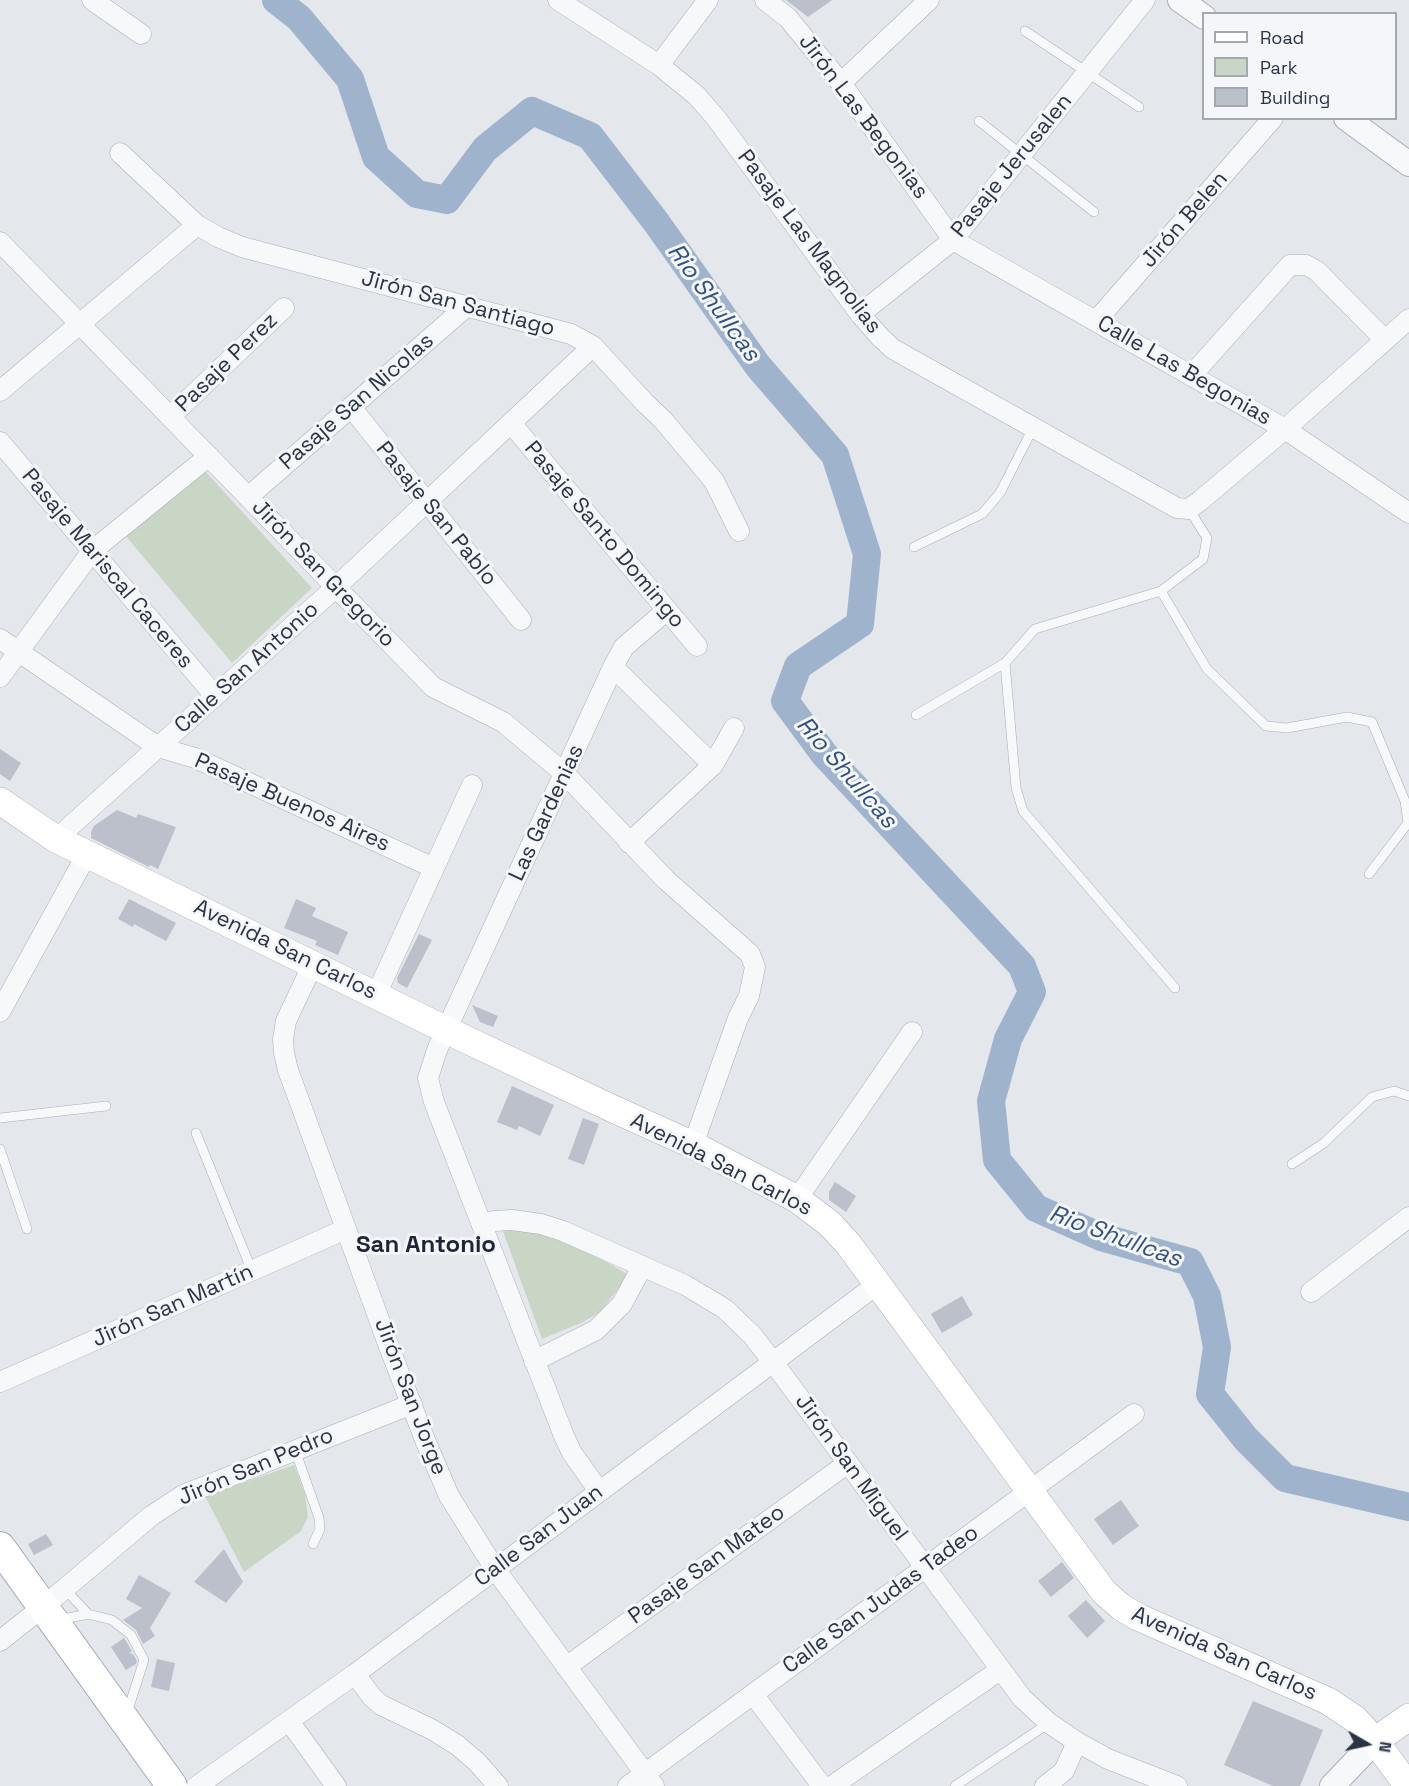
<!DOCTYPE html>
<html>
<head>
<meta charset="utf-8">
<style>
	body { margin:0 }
	#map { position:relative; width:1409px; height:1786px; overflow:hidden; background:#e4e7ec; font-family:"Space Grotesk",sans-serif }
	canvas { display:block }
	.legend { position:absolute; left:1202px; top:12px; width:195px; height:108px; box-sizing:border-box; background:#f4f6f9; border:2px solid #a4a8b1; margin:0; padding:8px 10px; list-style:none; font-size:18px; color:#2b3445 }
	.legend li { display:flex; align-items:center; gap:12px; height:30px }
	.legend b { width:30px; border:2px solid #a4a8b1 }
	.north { position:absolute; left:1337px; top:1714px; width:60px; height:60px; -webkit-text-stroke:4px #f4f6f9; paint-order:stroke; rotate:99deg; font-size:16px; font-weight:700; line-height:24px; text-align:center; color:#2b3445 }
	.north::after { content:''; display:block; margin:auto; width:21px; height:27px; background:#2b3445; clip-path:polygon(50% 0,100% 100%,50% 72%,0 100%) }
</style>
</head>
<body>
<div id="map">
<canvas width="1409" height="1786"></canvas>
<ul class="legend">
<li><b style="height:8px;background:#fff"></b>Road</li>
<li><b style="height:16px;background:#c9d6c5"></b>Park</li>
<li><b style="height:16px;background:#bbc0ca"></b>Building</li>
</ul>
<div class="north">N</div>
</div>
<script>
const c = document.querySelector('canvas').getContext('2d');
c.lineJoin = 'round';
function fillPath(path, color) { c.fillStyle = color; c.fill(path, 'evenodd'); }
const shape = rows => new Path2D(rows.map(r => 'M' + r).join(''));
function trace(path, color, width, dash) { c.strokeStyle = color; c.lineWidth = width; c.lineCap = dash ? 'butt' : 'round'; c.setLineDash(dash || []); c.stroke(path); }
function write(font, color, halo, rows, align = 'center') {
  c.font = font + ' "Space Grotesk",sans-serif'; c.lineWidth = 6; c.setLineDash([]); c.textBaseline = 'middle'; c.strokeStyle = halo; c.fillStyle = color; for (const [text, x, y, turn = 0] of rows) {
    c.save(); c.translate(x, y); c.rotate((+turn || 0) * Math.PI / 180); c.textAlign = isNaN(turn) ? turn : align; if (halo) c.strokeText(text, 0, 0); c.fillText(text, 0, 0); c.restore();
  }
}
const green = shape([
	[204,470,312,588,232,663,125,535],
	[500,1223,568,1240,629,1275,600,1312,583,1322,542,1339],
	[294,1465,305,1494,308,1517,301,1531,244,1572,205,1496]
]);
const river = shape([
	[276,0,299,18,350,79,376,157,417,194,447,200,485,149,532,111,590,136,656,222,758,366,835,455,867,554,860,624,798,666,785,701,824,754,1022,966,1032,992,1008,1039,991,1101,997,1160,1036,1208,1101,1237,1190,1262,1207,1296,1217,1347,1210,1394,1246,1439,1285,1478,1409,1507]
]);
const building = shape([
	[786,0,832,0,808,17],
	[0,749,21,763,10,781,0,774],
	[117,810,136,818,138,814,176,827,158,869,150,865,149,867,91,838,91,832,94,826],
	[129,899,176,923,166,941,134,924,133,927,118,919],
	[296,899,316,908,312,916,348,932,338,955,315,945,317,941,284,928],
	[419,934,432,940,407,988,398,983,397,978],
	[472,1005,498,1016,493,1027,480,1022],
	[512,1086,554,1105,540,1136,519,1126,517,1130,497,1122],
	[583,1118,599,1124,584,1165,568,1159],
	[835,1182,856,1196,846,1212,829,1200,829,1192],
	[962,1296,973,1315,942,1333,931,1314],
	[1121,1500,1139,1526,1113,1545,1094,1519],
	[46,1534,53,1545,34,1555,28,1544],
	[224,1549,243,1582,226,1603,194,1582],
	[1062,1562,1074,1578,1051,1597,1038,1581],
	[139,1575,171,1593,150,1628,155,1636,143,1644,136,1630,123,1620,142,1608,126,1599],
	[1086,1600,1105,1621,1087,1638,1068,1616],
	[124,1638,132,1651,129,1653,133,1654,137,1661,136,1664,126,1670,111,1647],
	[157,1659,175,1663,169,1691,151,1687],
	[1253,1701,1323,1730,1300,1786,1273,1786,1224,1765]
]);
const service = shape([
	[1025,31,1139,107],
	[979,121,1094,212],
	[914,547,982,514,1000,493,1034,426],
	[1161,591,1207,669,1266,726,1287,728,1347,717,1372,722,1405,801,1408,823,1369,874],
	[1005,663,1016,788,1023,811,1175,988],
	[916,715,1005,663,1035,629,1161,591,1203,559,1207,538,1189,509],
	[0,1118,106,1106],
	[196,1133,252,1271],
	[0,1149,27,1229],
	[1292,1164,1324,1143,1372,1097,1394,1091,1409,1096],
	[295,1450,319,1518,320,1529,313,1544],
	[65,1589,88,1614],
	[58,1620,88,1614,112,1620,131,1635,144,1660,127,1713],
	[955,1786,1049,1723]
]);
const minor = shape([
	[92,0,141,34],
	[558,0,659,65,697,96,716,118,860,314,880,337,893,349,1177,508,1189,509,1201,500,1285,429,1409,319],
	[765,0,788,18,841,83,953,240,1285,429,1409,513],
	[659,65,708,0],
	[841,83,929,0],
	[120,153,197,225,218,237,242,247,571,334,593,346,645,403,663,420,714,481,739,531],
	[0,242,433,687,503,722,565,774,666,880,750,954,755,967,749,996,738,1018,693,1145],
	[860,314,953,240,1145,0],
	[1096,321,1273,118],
	[1191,376,1290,265,1306,265,1317,271,1385,340],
	[0,391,197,225],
	[351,407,521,620],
	[170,417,284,308],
	[511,423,697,646],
	[0,442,215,696],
	[248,497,467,306],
	[0,639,158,747,195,758,434,868],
	[613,667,713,765],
	[0,677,92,551,209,456],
	[56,839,336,587,593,346],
	[629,843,713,765,734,728],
	[313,964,286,1021,283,1039,284,1053,288,1070,388,1344,425,1440,449,1496,495,1569,654,1786],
	[376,995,472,785],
	[0,1012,87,854],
	[797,1199,912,1032],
	[482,1225,494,1221,512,1220,541,1224,563,1231,685,1285,725,1309,752,1335,773,1362,1022,1698,1049,1723,1077,1742,1108,1759,1177,1786],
	[1311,1292,1409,1217],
	[534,1361,596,1330,622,1304,642,1267],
	[0,1382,346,1229],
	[599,1491,572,1453,564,1436,434,1102,428,1078,437,1050,613,667,624,647,666,611],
	[0,1641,43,1607,151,1516,183,1495,412,1404],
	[566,1667,848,1463],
	[355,1674,372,1697,381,1705,431,1729,457,1745,477,1762,498,1786],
	[753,1694,822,1786],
	[289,1721,336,1786],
	[197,1786,355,1674,879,1283],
	[628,1786,1134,1414],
	[832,1786,1000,1670],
	[1045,1786,1064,1771,1077,1742]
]);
const tertiary = shape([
	[1180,0,1204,17],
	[1346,118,1409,164],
	[1332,1786,1375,1741]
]);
const secondary = shape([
	[0,801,56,839,465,1039,609,1107,693,1145,797,1199,830,1224,849,1245,1104,1592,1121,1607,1138,1617,1328,1701,1355,1719,1375,1741,1408,1786],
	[1375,1741,1409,1717]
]);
const primary = shape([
	[0,1547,172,1786]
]);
const streetNames = [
	["Jirón Las Begonias",863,117,53],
	["Pasaje Jerusalen",1012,166,-51],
	["Jirón Belen",1185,220,-49],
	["Pasaje Las Magnolias",809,242,53],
	["Jirón San Santiago",458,304,15],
	["Pasaje Perez",227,363,-44],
	["Calle Las Begonias",1184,371,30],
	["Pasaje San Nicolas",357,402,-41],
	["Pasaje San Pablo",436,514,51],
	["Pasaje Santo Domingo",604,535,50],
	["Pasaje Mariscal Caceres",107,569,50],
	["Jirón San Gregorio",323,574,46],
	["Calle San Antonio",247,668,-42],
	["Pasaje Buenos Aires",292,803,24],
	["Las Gardenias",547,813,-65],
	["Avenida San Carlos",285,950,26],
	["Avenida San Carlos",721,1165,27],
	["Jirón San Martín",173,1306,-24],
	["Jirón San Jorge",410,1397,69],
	["Jirón San Pedro",256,1467,-23],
	["Jirón San Miguel",851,1468,54],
	["Calle San Juan",539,1536,-37],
	["Pasaje San Mateo",707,1565,-36],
	["Calle San Judas Tadeo",881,1600,-36],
	["Avenida San Carlos",1224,1654,24]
];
const waterNames = [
	["Rio Shullcas",713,303,54],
	["Rio Shullcas",846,773,49],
	["Rio Shullcas",1115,1237,20]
];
const neighbourhoodNames = [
	["San Antonio",426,1245]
];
fillPath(green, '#c9d6c5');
trace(river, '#9fb4cc', 28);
fillPath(building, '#bbc0ca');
trace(service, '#a9aeb7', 10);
trace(minor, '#a9aeb7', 21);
trace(tertiary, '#a9aeb7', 26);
trace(secondary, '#a9aeb7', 28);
trace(primary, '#a3abb8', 32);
trace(service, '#f7f8fa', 9);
trace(minor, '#f7f8fa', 20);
trace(tertiary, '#f7f8fa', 24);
trace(secondary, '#fff', 27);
trace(primary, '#fff', 30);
write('22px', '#2b3445', '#f4f6f9', streetNames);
write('italic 24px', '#34527a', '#f4f6f9', waterNames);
write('bold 24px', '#1d2536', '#f4f6f9', neighbourhoodNames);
</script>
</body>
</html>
